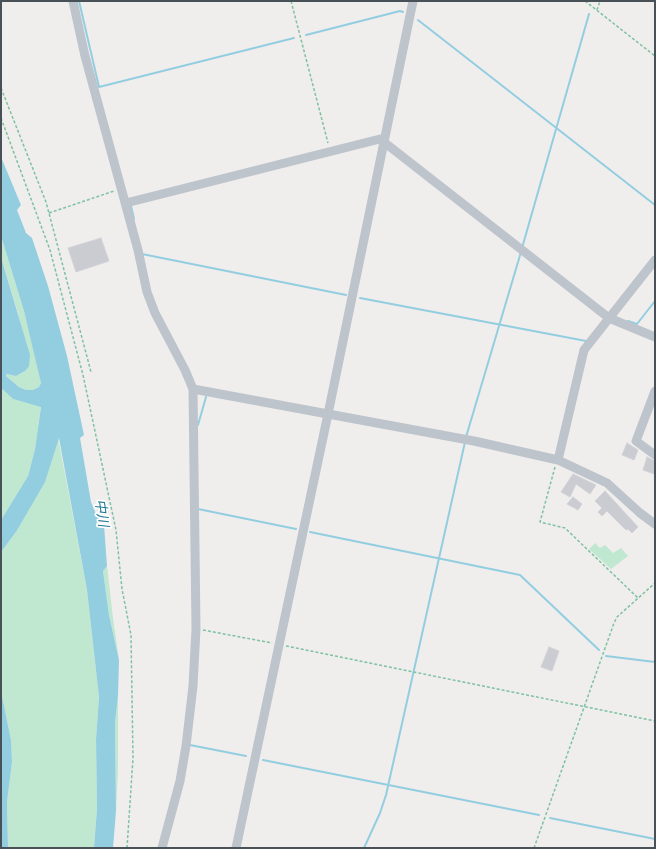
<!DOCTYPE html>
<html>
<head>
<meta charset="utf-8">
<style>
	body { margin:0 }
	#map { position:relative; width:656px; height:849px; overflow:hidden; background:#f0eded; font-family:"Archivo Narrow",sans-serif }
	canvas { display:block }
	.frame { position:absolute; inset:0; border:2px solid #485058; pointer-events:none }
</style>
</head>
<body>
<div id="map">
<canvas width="656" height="849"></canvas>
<div class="frame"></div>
</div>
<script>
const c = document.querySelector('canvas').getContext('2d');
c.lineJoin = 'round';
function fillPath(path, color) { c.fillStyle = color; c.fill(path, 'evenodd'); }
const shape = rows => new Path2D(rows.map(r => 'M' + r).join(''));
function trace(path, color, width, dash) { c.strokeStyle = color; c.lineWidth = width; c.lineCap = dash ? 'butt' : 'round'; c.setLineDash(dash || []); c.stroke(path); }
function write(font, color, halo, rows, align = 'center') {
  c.font = font + ' "Archivo Narrow","Noto Sans JP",sans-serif'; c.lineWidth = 3.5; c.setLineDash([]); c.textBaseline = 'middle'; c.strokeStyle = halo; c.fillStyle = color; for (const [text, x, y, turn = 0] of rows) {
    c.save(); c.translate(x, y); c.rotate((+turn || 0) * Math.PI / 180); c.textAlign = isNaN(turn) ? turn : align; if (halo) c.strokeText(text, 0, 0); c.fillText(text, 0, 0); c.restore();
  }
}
const green = shape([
	[1,236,24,311,36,358,41,383,39,387,33,390,26,390,19,387,6,376,7,374,16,376,25,371,27,345,23,336,18,313,1,257],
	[1,388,13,399,41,406,35,449,28,476,1,520],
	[58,437,87,590,99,697,96,739,97,809,94,848,8,848,7,802,12,762,11,740,1,691,1,552,16,532,48,472],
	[595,543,600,548,605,545,613,553,621,548,628,556,611,569,589,549],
	[107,566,113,618,119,660,109,615,103,571],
	[118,696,118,771,116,811,115,723]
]);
const water = shape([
	[1,157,21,205,17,210,26,233,32,238,48,286,67,356,84,435,80,438,91,502,96,514,104,525,107,566,103,571,109,615,119,660,118,696,115,723,116,811,113,848,94,848,97,809,96,739,99,697,87,590,59,438,45,482,16,532,1,552,1,520,28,476,35,449,41,407,13,399,1,388,1,257,30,355,29,366,25,371,16,376,7,374,6,376,19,387,26,390,33,390,39,387,41,383,24,311,1,236],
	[1,691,11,740,12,762,7,802,8,848,1,848]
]);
const stream = shape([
	[79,1,99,87,294,38],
	[418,20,655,205],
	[306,35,400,11,403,12],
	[131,206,134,219],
	[522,248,589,14],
	[142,254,346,295],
	[360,298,586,341],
	[628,321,637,324,655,301],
	[198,425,206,397],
	[466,437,521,252],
	[198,507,198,509,296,529],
	[310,532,520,575,599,650],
	[606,656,655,662],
	[190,745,246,756],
	[263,760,539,815],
	[550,818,655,839],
	[364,848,380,813,386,795,465,442]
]);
const building = shape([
	[101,238,109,261,76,272,68,248,101,238],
	[627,443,638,450,634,460,622,455,627,443],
	[647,457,655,461,654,474,643,470,647,457],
	[573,474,596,485,590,494,576,484,570,497,561,492,573,474],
	[605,491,638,527,632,533,628,529,626,530,607,511,602,516,598,512,602,508,595,501,605,491],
	[573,497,582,504,578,510,567,504,573,497],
	[549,647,559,651,552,671,541,667,549,647]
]);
const path = shape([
	[291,1,328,143],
	[585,1,655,56],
	[597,10,600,1],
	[1,88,46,202,91,372],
	[1,118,50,250,83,375,116,530,122,589,131,635,133,758,127,848],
	[49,213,114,191],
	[555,467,540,522,565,528,638,598],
	[203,630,272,643],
	[286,646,655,721],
	[534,848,614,623,617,617,655,583]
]);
const minor = shape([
	[73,1,85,56,138,250,147,292,155,313,185,370,193,389,196,629,193,686,186,746,180,781,162,848],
	[126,203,380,139,609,318,655,337],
	[193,389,474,441,558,460,607,483,640,513,655,524],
	[655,391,636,441,655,455],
	[558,460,584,350,655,260],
	[236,848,328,414,413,1]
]);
const waterNames = [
	["中川",101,513,82]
];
fillPath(green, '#c0e8d1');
fillPath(water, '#93cee0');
trace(stream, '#93cee0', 2);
fillPath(building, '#cbccd1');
trace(building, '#d2d3d8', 1);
trace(path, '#7dc2a1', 1.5, [3, 2]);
trace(minor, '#bdc4cb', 9);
write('italic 14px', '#1e7995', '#fff', waterNames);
</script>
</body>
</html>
